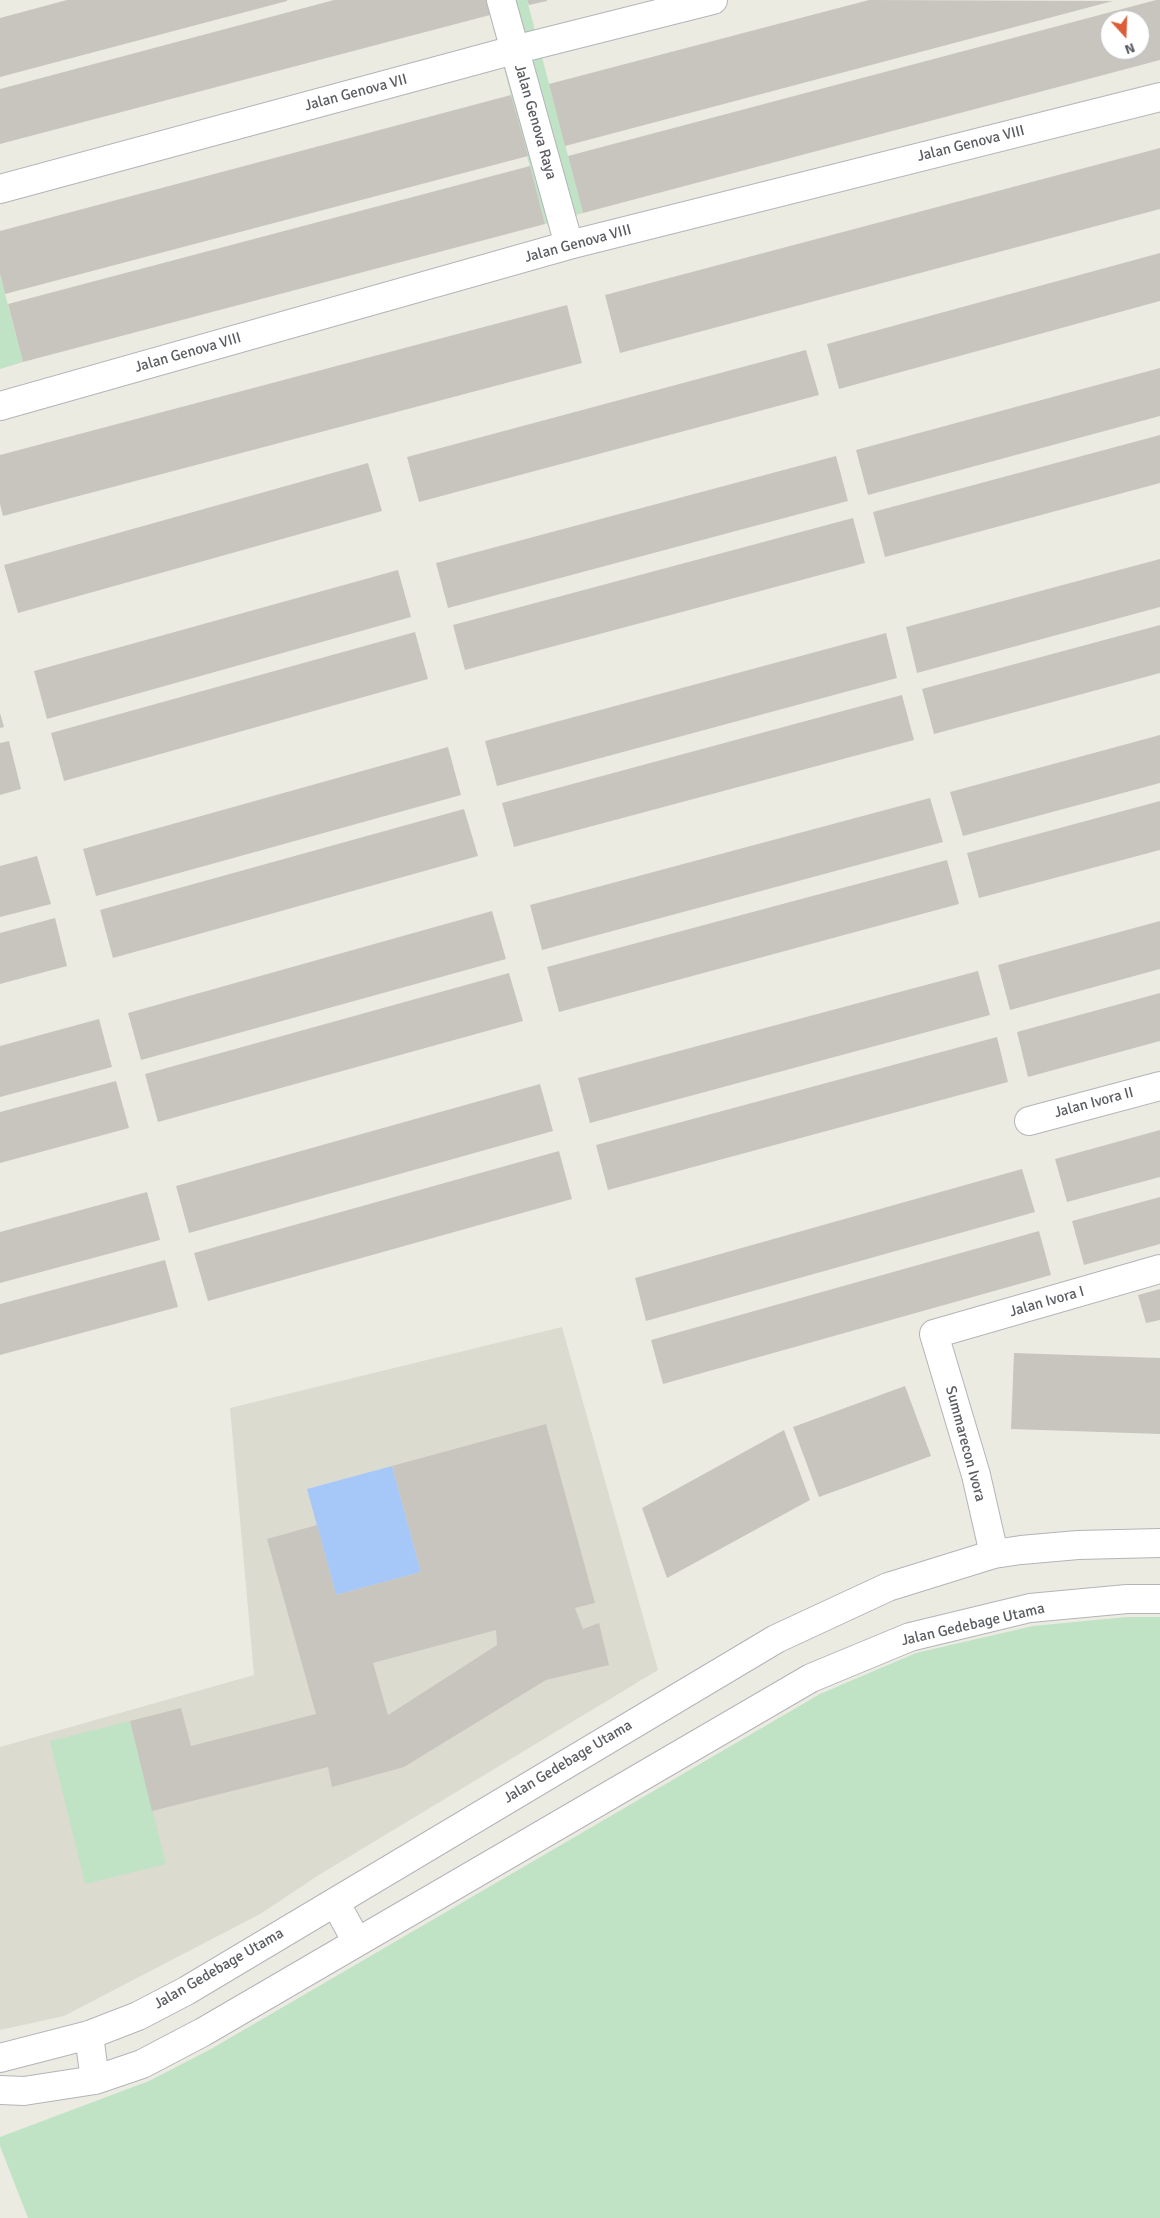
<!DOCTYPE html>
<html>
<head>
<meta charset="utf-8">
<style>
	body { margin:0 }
	#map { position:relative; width:1160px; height:2218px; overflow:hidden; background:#ecebe2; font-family:Signika,sans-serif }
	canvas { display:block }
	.north { position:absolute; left:1100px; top:10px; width:50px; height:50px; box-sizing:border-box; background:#fff; border:1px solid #bdbec0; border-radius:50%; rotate:160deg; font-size:14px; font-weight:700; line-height:20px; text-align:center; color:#5a5d62 }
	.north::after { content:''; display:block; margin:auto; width:18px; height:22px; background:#dc5d38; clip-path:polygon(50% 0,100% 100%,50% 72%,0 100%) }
</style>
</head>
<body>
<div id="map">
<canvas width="1160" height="2218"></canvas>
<div class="north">N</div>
</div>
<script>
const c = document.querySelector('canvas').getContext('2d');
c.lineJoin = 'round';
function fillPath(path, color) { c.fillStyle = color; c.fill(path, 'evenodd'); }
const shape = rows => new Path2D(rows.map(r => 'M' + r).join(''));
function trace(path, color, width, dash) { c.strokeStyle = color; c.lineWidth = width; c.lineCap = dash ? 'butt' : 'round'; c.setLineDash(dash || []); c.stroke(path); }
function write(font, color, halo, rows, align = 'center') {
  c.font = font + ' Signika,sans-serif'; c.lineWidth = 4.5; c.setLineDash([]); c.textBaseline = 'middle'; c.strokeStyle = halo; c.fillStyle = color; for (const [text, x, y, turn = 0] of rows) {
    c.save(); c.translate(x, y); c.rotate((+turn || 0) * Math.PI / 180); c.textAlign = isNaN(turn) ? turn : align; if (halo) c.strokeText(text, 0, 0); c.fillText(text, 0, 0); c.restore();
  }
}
const education = shape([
	[562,1327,658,1670,319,1875,262,1913,64,2016,0,2030,0,1747,254,1675,230,1408]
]);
const green = shape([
	[486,0,527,0,583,213,545,224],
	[0,275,23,362,0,369],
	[1127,1617,1160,1617,1160,2218,28,2218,0,2146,0,2137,149,2081,211,2049,820,1694,916,1653,1033,1626],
	[130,1721,166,1864,85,1884,50,1741]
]);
const water = shape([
	[392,1466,421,1572,336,1595,307,1489]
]);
const building = shape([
	[67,0,287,0,287,1,0,77,0,18],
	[334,0,486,0,490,15,0,144,0,89],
	[527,0,547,0,547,1,529,5],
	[869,0,1113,1,565,146,549,84],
	[1156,0,1160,0,1160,60,583,213,568,156],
	[1110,20,1140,20,1140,50,1110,50],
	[511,95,528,156,5,294,0,274,0,231],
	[1160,148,1160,209,620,353,605,295],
	[530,166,545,224,23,362,8,304],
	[1160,253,1160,301,839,389,827,344],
	[567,305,582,363,3,516,0,504,0,455],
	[806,350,819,395,419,502,407,457],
	[1160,368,1160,416,868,495,856,450],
	[1160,435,1160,483,885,557,873,512],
	[836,456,848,501,448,608,436,563],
	[368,463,382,511,18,613,4,565],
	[853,518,865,563,465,670,453,625],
	[1160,559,1160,607,917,673,906,627],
	[398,570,411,617,47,719,34,671],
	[1160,625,1160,673,934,734,922,689],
	[415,632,428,679,64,781,51,733],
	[886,633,897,678,497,786,485,741],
	[902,695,914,740,514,847,502,803],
	[0,713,4,727,0,728],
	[1160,735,1160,783,963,836,950,792],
	[9,741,21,789,0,795,0,743],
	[448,747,461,795,96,896,83,849],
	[930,798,943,842,542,950,530,905],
	[1160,801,1160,850,979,898,967,853],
	[464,809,478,856,113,958,100,910],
	[37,856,51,904,0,917,0,866],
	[947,860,959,904,559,1012,547,967],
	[492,911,506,959,141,1060,128,1013],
	[55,918,67,966,0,984,0,933],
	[1160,921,1160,969,1010,1010,998,965],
	[978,971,990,1015,590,1123,578,1078],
	[509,973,523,1021,158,1122,145,1074],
	[1160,993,1160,1041,1028,1077,1017,1032],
	[99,1019,112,1067,0,1097,0,1046],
	[997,1037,1008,1082,608,1190,596,1145],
	[116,1081,129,1128,0,1163,0,1112],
	[540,1084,553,1131,189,1233,176,1186],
	[1160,1130,1160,1177,1067,1202,1055,1159],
	[559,1151,572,1199,208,1301,194,1253],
	[1022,1169,1035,1212,646,1321,635,1278],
	[147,1192,160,1240,0,1283,0,1232],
	[1160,1197,1160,1244,1084,1265,1072,1221],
	[1039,1231,1051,1275,663,1384,651,1340],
	[165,1260,178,1307,0,1355,0,1304],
	[1160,1289,1160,1320,1146,1323,1138,1295],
	[1014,1353,1160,1358,1160,1434,1011,1429],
	[905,1386,931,1456,819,1497,793,1427],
	[546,1424,595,1603,575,1608,583,1629,599,1623,609,1665,546,1680,404,1767,332,1787,328,1767,152,1811,130,1721,181,1708,191,1746,316,1714,267,1539,317,1525,336,1595,421,1572,392,1466],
	[496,1630,497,1645,388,1715,373,1663],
	[784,1430,810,1500,667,1578,642,1508]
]);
const minor = shape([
	[501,0,569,245],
	[0,189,514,50,713,0],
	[0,406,569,245,1160,97],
	[1029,1121,1160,1086],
	[994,1554,976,1475,934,1334,1160,1269],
	[335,1902,357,1942],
	[89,2035,95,2080],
	[0,2058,89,2035,138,2016,186,1991,776,1639,888,1587,994,1554,1021,1550,1078,1545,1160,1543],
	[0,2090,24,2091,95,2080,142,2064,203,2032,811,1678,910,1637,1030,1608,1127,1599,1160,1599]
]);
const streetNames = [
	["Jalan Genova VII",356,93,-15],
	["Jalan Genova Raya",535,122,74],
	["Jalan Genova VIII",971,144,-14],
	["Jalan Genova VIII",578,244,-15],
	["Jalan Genova VIII",188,353,-16],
	["Jalan Ivora II",1094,1103,-15],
	["Jalan Ivora I",1047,1302,-16],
	["Summarecon Ivora",965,1444,75],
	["Jalan Gedebage Utama",973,1625,-13],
	["Jalan Gedebage Utama",568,1762,-31],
	["Jalan Gedebage Utama",219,1969,-30]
];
fillPath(education, '#dcdbd0');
fillPath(green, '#c0e2c5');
fillPath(water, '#a6c8f8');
fillPath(building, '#c8c5bf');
trace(minor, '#b3b4b9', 30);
trace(minor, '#fff', 28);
write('15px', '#5a5d62', '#fff', streetNames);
</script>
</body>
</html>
